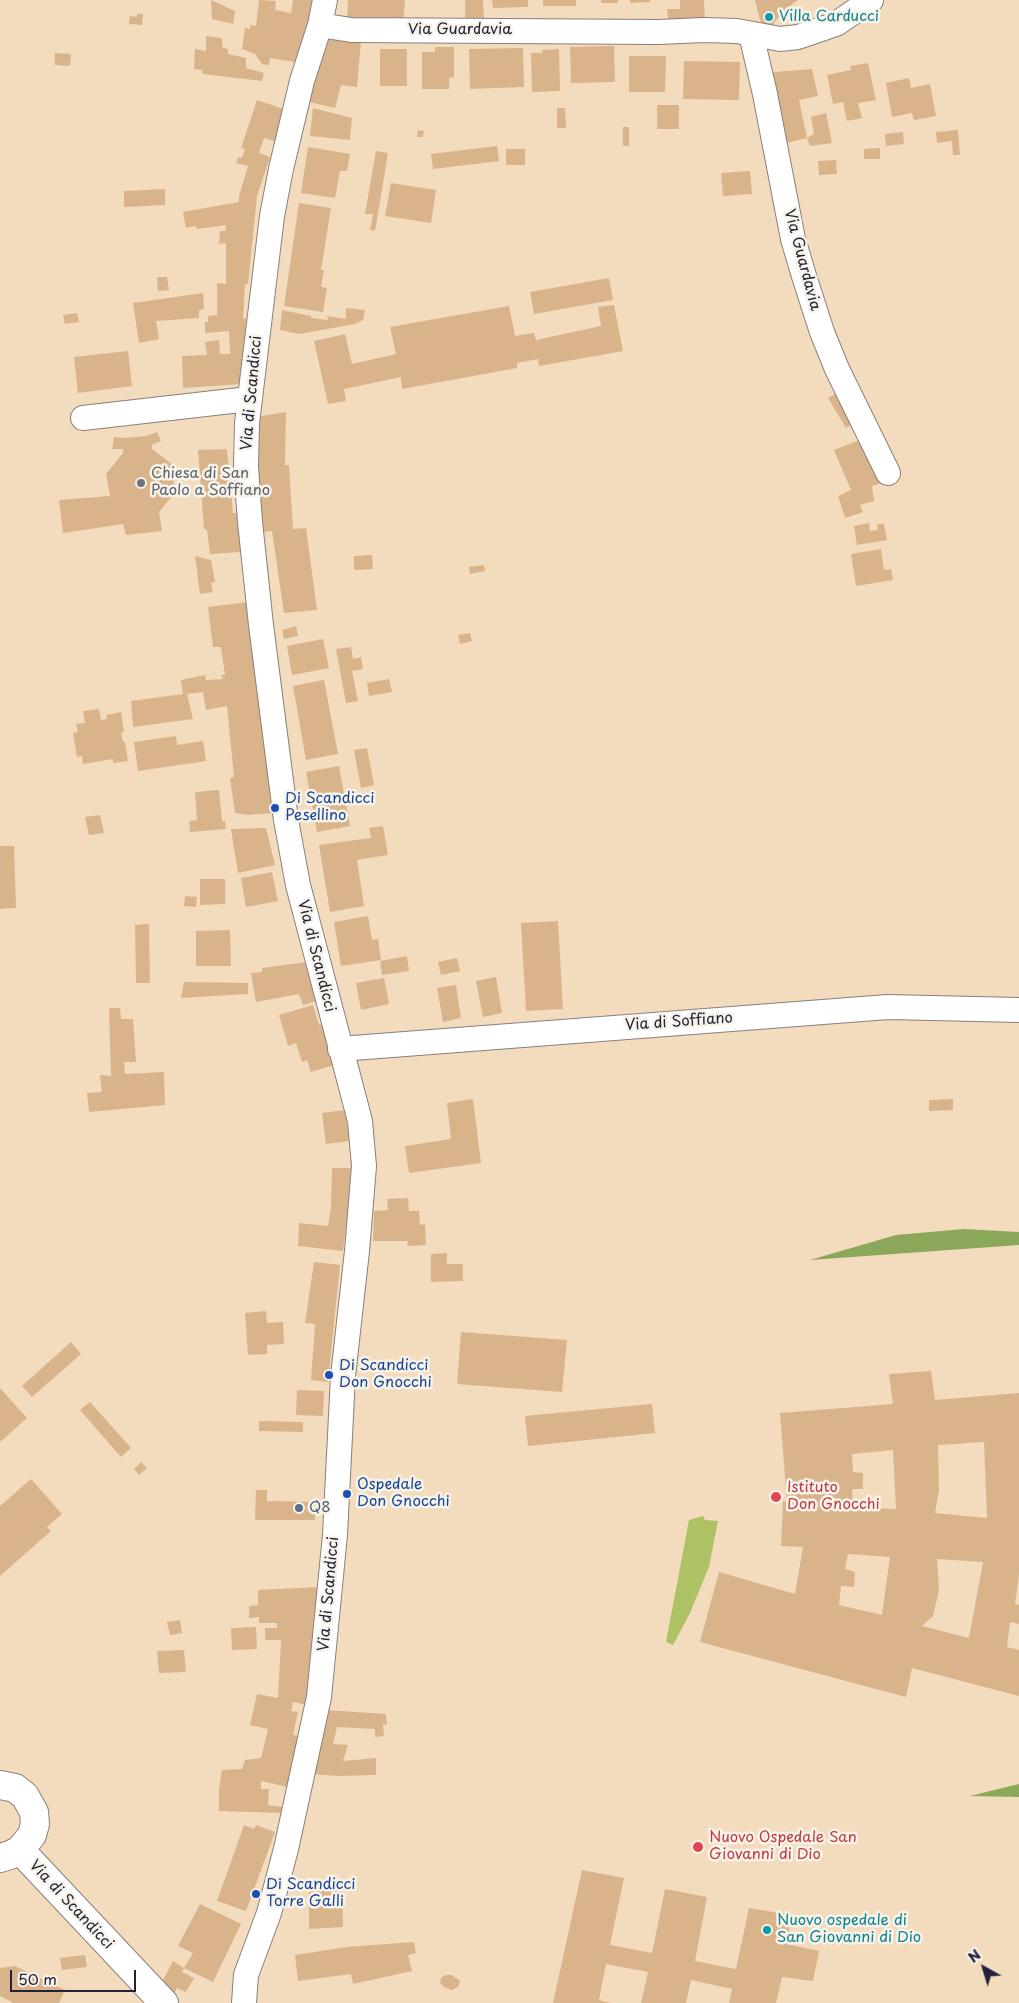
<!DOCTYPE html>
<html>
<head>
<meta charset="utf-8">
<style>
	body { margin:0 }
	#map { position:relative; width:1019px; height:2003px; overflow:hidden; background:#f2dcbd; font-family:"Playpen Sans",sans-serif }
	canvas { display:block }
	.north { position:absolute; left:959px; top:1943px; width:50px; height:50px; -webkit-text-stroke:4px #f7f3e8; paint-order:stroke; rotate:321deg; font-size:14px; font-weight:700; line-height:20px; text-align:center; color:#22223b }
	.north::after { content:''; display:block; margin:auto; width:18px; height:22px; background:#22223b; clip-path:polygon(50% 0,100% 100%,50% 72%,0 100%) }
	.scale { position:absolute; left:10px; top:1970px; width:126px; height:22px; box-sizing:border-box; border:2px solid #22223b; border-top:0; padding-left:6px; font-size:15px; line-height:18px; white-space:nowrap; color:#22223b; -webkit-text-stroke:4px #f7f3e8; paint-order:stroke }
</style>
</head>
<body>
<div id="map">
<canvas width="1019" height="2003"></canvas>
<div class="north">N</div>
<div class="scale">50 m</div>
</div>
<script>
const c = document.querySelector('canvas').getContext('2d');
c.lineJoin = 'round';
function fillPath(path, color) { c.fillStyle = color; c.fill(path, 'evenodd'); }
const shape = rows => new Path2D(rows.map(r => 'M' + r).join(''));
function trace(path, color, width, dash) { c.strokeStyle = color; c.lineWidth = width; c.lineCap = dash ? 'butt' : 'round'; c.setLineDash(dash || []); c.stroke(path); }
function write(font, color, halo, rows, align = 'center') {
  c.font = font + ' "Playpen Sans",sans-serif'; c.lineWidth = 5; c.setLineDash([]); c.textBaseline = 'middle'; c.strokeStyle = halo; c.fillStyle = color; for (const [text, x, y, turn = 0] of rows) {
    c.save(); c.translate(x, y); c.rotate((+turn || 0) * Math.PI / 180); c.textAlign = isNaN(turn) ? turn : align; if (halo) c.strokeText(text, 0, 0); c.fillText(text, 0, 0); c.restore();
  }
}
const green = shape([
	[703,1516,705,1520,718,1521,709,1567,690,1613,673,1645,666,1642,689,1520]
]);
const forest = shape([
	[964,1229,1019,1232,1019,1245,810,1260,896,1235],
	[1019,1784,1019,1797,970,1796]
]);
const building = shape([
	[211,0,235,11,233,24,212,19],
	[259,0,276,1,275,10,291,13,293,0,313,0,301,63,270,58,269,65,262,64,255,54,242,49,245,28,250,29,250,25,256,26],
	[348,0,405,0,403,24,347,20],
	[465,0,483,0,484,20,465,20],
	[492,0,528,0,528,7,493,8],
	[543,0,576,0,576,6,543,6],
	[601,0,618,0,618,3,601,3],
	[630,0,650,0,650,2,630,3],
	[680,0,704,0,705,24,669,25,667,9,680,9],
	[755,0,798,0,787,8,772,25,762,27],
	[137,14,143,14,142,25,129,24,130,16,137,17],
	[206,36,222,38,222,47,228,49,228,54,246,58,246,68,264,73,262,81,203,74,202,70,194,69,195,49,206,51],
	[323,39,361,42,357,87,341,85,335,108,305,101],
	[614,46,615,82,571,83,570,47],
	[435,47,454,47,454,77,449,78,449,89,422,89,422,52,435,52],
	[523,48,524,87,470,89,469,49],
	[380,49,407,49,407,86,380,86],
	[559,49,560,91,532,92,531,53,542,53,542,50],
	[55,53,71,54,70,66,55,65],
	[629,56,666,56,665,92,629,92],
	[684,61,740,62,739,100,683,99],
	[868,63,876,100,858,103,862,118,847,121,843,102,833,104,827,75,851,70,850,66],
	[812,69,818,96,799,100,807,138,782,144,763,73],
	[909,78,911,88,930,84,936,116,914,120,912,113,892,117,886,83],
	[257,100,287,110,277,142,264,138,259,153,270,157,257,196,248,284,245,284,243,319,246,318,242,384,183,388,182,356,207,355,205,342,219,340,220,354,230,354,229,331,205,333,205,322,208,322,208,316,217,315,217,283,226,284,226,243,219,244,220,231,225,231,226,225,197,229,196,226,186,228,183,212,239,202,239,196,248,166,236,163,238,157,242,158,245,149,241,148],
	[657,105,679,105,679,129,657,129],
	[313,108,352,118,350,140,310,136],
	[557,108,565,108,566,128,557,128],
	[826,113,832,143,810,146,807,138,814,134,811,117],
	[623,127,629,127,629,146,623,146],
	[418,130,424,131,423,137,417,137],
	[958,130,960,155,953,155,952,141,937,143,936,132],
	[903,132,904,144,886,146,885,134],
	[497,146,499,161,433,169,431,154],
	[308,147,350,154,347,171,340,171,335,198,301,193],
	[880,148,880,159,864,159,864,149],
	[506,149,525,149,525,165,506,165],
	[376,151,388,153,375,231,370,230,373,214,365,214],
	[836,160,837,174,819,175,818,161],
	[750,171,752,194,723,196,721,173],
	[391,183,436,190,431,223,385,216],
	[165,189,165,205,124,207,124,191],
	[299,203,331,208,321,270,324,270,321,287,327,288,323,312,284,306],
	[157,277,167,277,169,290,158,291],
	[609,278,613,300,534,314,530,292],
	[203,293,204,309,199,310,199,318,156,321,159,339,139,343,133,303],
	[614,305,623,351,539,366,538,359,517,363,517,368,402,389,401,377,344,389,346,401,328,404,314,341,345,334,352,364,396,354,390,327,509,306,515,336,534,333,536,340,601,326,598,307],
	[346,308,365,310,363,320,355,324,299,334,280,330,282,310,311,316,311,318,328,320,327,316,346,319],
	[77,313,79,322,65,324,63,315],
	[128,351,132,386,78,393,74,357],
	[840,391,858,421,846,428,828,398],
	[286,412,285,465,289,465,293,529,306,528,317,610,284,613,272,531,263,532,257,466,256,417],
	[157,432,161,441,152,445,152,449,172,464,175,492,159,512,162,531,126,535,123,524,63,533,59,500,110,496,106,474,123,453,123,449,112,449,114,437,126,438,146,436],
	[865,438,885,482,872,486,874,501,860,505,863,512,845,518,838,496,851,490,834,450],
	[227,449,233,513,240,513,241,552,210,554,207,530,204,529,198,450],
	[869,523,870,531,878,530,877,524,884,524,887,540,857,545,854,526],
	[881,549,884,570,891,569,893,580,856,586,851,554],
	[372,555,373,569,354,570,354,556],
	[195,556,211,560,215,582,211,583,213,592,200,594],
	[484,565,485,571,470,574,469,567],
	[248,602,273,813,249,815,235,813,230,778,234,777,227,706,206,710,203,692,187,694,193,719,133,727,131,701,183,694,181,680,205,675,206,680,223,679,221,675,225,675,221,647,213,647,208,607],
	[296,626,298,636,284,639,282,630],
	[470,633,472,641,460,644,458,635],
	[323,639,329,668,292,675,287,646],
	[351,647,353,659,361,657,363,669,352,671,358,701,346,703,336,649],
	[389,679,392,692,369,696,367,683],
	[324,680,338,754,306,760,293,686],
	[99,709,101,720,107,719,106,715,121,712,124,732,121,733,123,742,125,742,128,761,113,763,113,759,83,764,82,756,77,757,73,733,78,732,76,724,85,723,83,711],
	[176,736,177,745,203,741,206,761,138,771,134,742],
	[367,748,374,785,361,788,354,750],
	[339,766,350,826,317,832,306,772],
	[219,790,222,821,225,821,226,829,190,832,189,821,197,820,195,792],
	[100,815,104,833,89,835,85,817],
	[383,826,388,855,357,860,364,906,330,912,319,845,371,838,369,828],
	[266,828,275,865,238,873,231,829],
	[0,846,14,846,16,908,0,909],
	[272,872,278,901,246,907,241,878],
	[200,879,225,879,225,904,200,905],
	[185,896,197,897,196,907,184,906],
	[368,916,372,940,378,939,381,960,341,966,334,922],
	[558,921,563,1009,526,1011,521,923],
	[149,924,150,983,136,983,135,925],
	[230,930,231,966,196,966,196,931],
	[407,956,409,971,382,975,380,961],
	[457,958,460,971,441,975,438,962],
	[307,962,317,1001,303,1005,299,994,256,1002,251,973,262,972,262,968],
	[496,977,502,1013,483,1017,476,981],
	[384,978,389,1004,361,1010,356,983],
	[184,982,248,983,248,994,181,998],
	[456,985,461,1018,443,1022,437,988],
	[313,1005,319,1025,323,1024,334,1065,311,1072,307,1060,302,1062,296,1043,288,1046,279,1015],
	[109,1008,120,1008,121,1019,133,1019,136,1062,124,1062,125,1074,164,1072,165,1105,89,1112,87,1093,102,1092,100,1075,111,1076],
	[473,1099,481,1163,409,1173,405,1146,451,1139,447,1103],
	[953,1099,953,1110,929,1111,929,1100],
	[345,1110,349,1141,326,1144,322,1113],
	[332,1168,351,1168,351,1188,343,1251,298,1246,299,1223,328,1226,331,1208],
	[408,1198,409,1211,419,1211,420,1225,425,1224,426,1245,407,1246,408,1241,373,1241,374,1211,388,1210,387,1199],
	[447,1253,447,1264,463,1264,463,1281,431,1282,431,1254],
	[314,1262,340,1265,328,1382,311,1380,315,1324,305,1323],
	[266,1311,267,1323,283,1322,284,1344,267,1345,267,1354,248,1355,245,1313],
	[461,1332,567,1340,562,1392,457,1384],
	[71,1342,81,1354,32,1397,22,1386],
	[931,1371,935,1400,1019,1393,1019,1575,1015,1604,1019,1605,1019,1624,1010,1622,1007,1647,1019,1650,1019,1696,912,1668,906,1697,700,1642,719,1572,795,1594,803,1547,781,1546,783,1501,787,1502,780,1413,893,1404,889,1374],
	[984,1442,987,1518,935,1513,939,1490,938,1445],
	[893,1450,896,1509,853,1507,852,1489,863,1489,863,1473,853,1472,852,1454],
	[848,1554,890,1557,882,1615,839,1605,841,1586,854,1587,855,1572,845,1569],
	[937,1559,983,1562,969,1638,922,1626,933,1616,939,1590],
	[0,1388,27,1418,0,1442],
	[297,1390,324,1391,323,1416,296,1415],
	[90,1402,131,1448,121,1457,80,1410],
	[652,1404,655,1433,528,1446,525,1416],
	[259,1421,303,1422,303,1432,259,1431],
	[141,1462,147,1468,139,1475,134,1469],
	[31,1479,62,1514,47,1527,51,1531,0,1576,0,1506],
	[256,1490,267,1490,267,1501,315,1502,315,1520,255,1520],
	[320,1587,308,1705,293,1702,291,1711,298,1712,293,1735,299,1736,287,1787,261,1781,261,1789,269,1789,268,1805,283,1807,283,1813,219,1811,219,1789,222,1770,242,1769,245,1760,261,1758,268,1729,250,1725,257,1694,278,1698,281,1640,265,1640,265,1628,277,1628,277,1623,259,1623,259,1617,249,1618,249,1606,258,1605,258,1590],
	[180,1620,182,1633,170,1635,167,1622],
	[256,1627,257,1649,232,1650,231,1628],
	[184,1650,186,1672,159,1673,157,1651],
	[326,1710,386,1714,387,1725,383,1724,384,1736,375,1737,375,1729,337,1727,333,1744,348,1745,343,1761,376,1758,376,1775,338,1776,312,1774],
	[244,1825,254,1829,256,1825,275,1832,246,1911,217,1901],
	[582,1870,624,1878,610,1945,652,1953,665,1889,707,1897,695,1961,736,1969,749,1908,791,1915,787,1944,819,1951,813,1981,782,1977,776,2003,729,2003,732,1989,691,1980,686,2003,641,2003,648,1972,606,1964,599,2000,611,2003,553,2003],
	[309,1887,342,1887,343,1927,309,1929],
	[200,1904,241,1924,213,1982,184,1968,193,1953,178,1946],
	[414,1942,416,1953,408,1955,412,1971,353,1984,351,1974,298,1981,295,1955,347,1947],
	[85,1955,87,1967,62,1970,60,1958],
	[173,1961,184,1968,182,1972,194,1978,186,1992,177,1988,174,1994,160,1986],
	[15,1966,65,1990,59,2003,11,2003,12,2002,0,1996,0,1968],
	[446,1975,452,1975,460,1981,458,1987,452,1990,444,1987,440,1983,441,1978]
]);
const minor = shape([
	[320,25,351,30,658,32,704,30,737,31,780,39,798,37,836,24,871,0],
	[751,34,765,94,793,239,804,276,822,332,837,369,888,473],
	[83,418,249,399],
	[340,1049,888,1007,1019,1010],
	[244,2003,246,1975,269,1913,286,1849,319,1697,335,1535,343,1376,357,1251,364,1166,360,1121,298,885,286,820,261,625,250,522,246,467,247,423,272,216,281,169,302,81,320,25,325,0]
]);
const major = shape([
	[0,1785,15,1788,25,1796,34,1812,35,1824,32,1835,20,1850,10,1855,0,1858],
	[20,1850,164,2003]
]);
const markers = [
	[769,17,5,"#0f9aa8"],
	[141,483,5,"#6b7280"],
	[275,808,5,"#1a4fb4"],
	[329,1375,5,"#1a4fb4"],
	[347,1494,5,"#1a4fb4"],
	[776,1497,6,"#e0444e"],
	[299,1508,5,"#5c6f8a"],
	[698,1847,6,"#e0444e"],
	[256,1894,5,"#1a4fb4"],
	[767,1930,5,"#0f9aa8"]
];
const cultureNames = [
	["Villa Carducci",779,17],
	["Nuovo ospedale di",777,1921],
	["San Giovanni di Dio",777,1938]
];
const streetNames = [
	["Via Guardavia",460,30],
	["Via Guardavia",802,260,75],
	["Via di Scandicci",252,393,-85],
	["Via di Scandicci",316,956,76],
	["Via di Soffiano",679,1022,-4],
	["Via di Scandicci",329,1594,-85],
	["Via di Scandicci",71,1905,47]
];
const worshipNames = [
	["Chiesa di San",151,474],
	["Paolo a Soffiano",151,491]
];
const transitNames = [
	["Di Scandicci",285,799],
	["Pesellino",285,816],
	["Di Scandicci",339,1366],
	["Don Gnocchi",339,1383],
	["Ospedale",357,1485],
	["Don Gnocchi",357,1502],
	["Di Scandicci",266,1885],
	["Torre Galli",266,1902]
];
const healthNames = [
	["Istituto",787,1488],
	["Don Gnocchi",787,1505],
	["Nuovo Ospedale San",709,1838],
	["Giovanni di Dio",709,1855]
];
const serviceNames = [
	["Q8",309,1508]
];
fillPath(green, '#aec165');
fillPath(forest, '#8aa75a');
fillPath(building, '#d9b48b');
trace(minor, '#8a7f7c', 26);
trace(major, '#8a7f7c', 30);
trace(minor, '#fff', 24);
trace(major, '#fff', 28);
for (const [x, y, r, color] of markers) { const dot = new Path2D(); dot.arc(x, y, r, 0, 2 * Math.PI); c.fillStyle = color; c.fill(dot); trace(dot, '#f7f3e8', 2); }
write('15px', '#0d838f', '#f7f3e8', cultureNames, 'left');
write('15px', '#22223b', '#f7f3e8', streetNames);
write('15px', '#5b616d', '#f7f3e8', worshipNames, 'left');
write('15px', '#164399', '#f7f3e8', transitNames, 'left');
write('15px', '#be3a42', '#f7f3e8', healthNames, 'left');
write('15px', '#4e5e75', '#f7f3e8', serviceNames, 'left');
</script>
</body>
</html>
